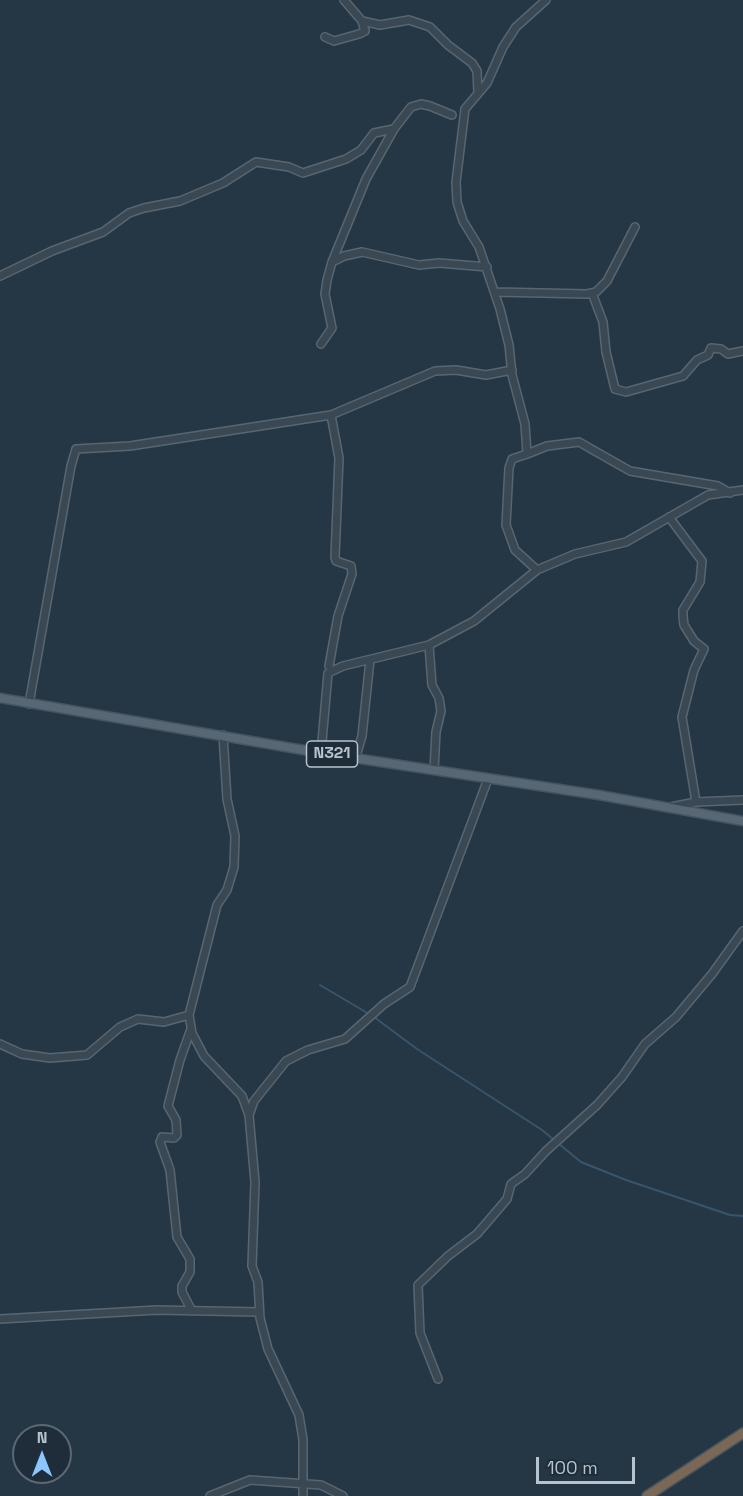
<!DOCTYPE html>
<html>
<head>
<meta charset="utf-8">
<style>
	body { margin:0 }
	#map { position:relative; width:743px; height:1496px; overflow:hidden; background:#253744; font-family:"Space Grotesk",sans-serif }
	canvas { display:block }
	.north { position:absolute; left:12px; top:1424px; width:60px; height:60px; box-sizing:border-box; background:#1e2d39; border:2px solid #5b6974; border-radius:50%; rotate:0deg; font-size:16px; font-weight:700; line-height:24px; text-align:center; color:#b7c3cd }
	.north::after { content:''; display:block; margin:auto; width:21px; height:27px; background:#8bc7fe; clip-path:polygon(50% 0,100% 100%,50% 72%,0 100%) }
	.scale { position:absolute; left:536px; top:1457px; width:99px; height:27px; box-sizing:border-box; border:3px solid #b7c3cd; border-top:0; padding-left:8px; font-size:18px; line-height:21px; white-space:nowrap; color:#b7c3cd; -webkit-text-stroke:4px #1e2d39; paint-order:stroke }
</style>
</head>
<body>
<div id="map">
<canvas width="743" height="1496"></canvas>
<div class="north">N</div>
<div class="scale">100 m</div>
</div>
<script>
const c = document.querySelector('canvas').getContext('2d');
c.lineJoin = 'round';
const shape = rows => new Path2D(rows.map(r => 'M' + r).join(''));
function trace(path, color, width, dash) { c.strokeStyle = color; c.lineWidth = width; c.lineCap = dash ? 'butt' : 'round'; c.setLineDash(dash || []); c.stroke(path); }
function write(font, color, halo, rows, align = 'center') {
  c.font = font + ' "Space Grotesk",sans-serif'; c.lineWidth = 4.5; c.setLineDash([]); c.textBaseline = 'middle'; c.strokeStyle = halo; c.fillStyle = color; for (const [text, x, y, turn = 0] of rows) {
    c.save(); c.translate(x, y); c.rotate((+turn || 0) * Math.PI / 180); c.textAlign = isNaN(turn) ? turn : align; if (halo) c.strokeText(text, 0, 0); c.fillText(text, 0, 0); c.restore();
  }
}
const stream = shape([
	[320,985,369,1014],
	[374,1017,417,1049,542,1130,581,1162,626,1180,730,1215,743,1216]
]);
const minor = shape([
	[344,0,362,21],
	[325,37,334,41,359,34,365,31,362,21,380,25,409,20,430,27,448,45,472,63,477,71,478,93],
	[332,262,366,179,394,129,411,107,421,104,430,106,452,115],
	[0,276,52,251,103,232,129,213,144,208,180,201,223,183,256,162,289,167,303,173,346,159,361,150,374,133,394,129],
	[496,292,587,294,596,292,607,281,635,227],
	[592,293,603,322,606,352,615,389,626,392,683,376,697,360,708,355,711,348,721,349,728,354,743,351],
	[321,344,332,328,325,294,327,280,332,262,344,256,362,252,419,265,439,263,487,267],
	[527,454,547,446,579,442,630,471,718,486,730,493],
	[669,517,702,561,700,582,683,610,683,616,684,625,694,641,704,649,694,670,682,717,696,802],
	[537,570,515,550,506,525,509,468,512,459,527,454,525,424,512,375,509,345,500,309,479,247,463,221,457,202,456,182,465,109,487,83,503,47,516,27,546,0],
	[429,645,432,685,439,698,441,711,436,732,434,770],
	[329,666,338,616,352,574,351,566,336,561,335,557,339,458,331,415],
	[29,704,71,466,76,449,130,446,331,415,435,371,456,370,486,375,512,370],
	[223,735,227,799,235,836,234,867,227,890,217,905,189,1015,192,1033,204,1056,242,1096,249,1115],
	[321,753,328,673,343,666,429,645,474,621,537,570,575,554,626,542,708,495,743,490],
	[356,756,362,736,370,660],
	[671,807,696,802,743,800],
	[191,1029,180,1060,168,1106,176,1120,177,1135,174,1138,162,1137,160,1142,170,1170,177,1237,190,1259,190,1272,182,1286,182,1292,192,1311],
	[0,1044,22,1054,50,1058,87,1055,120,1027,138,1019,164,1022,189,1015],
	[0,1319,157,1310,259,1312],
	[438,1379,420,1333,418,1285,448,1256,477,1234,507,1199,511,1184,525,1174,546,1151,597,1105,622,1077,645,1044,676,1017,712,974,743,931],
	[210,1496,250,1480,321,1485,343,1496],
	[303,1496,303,1440,299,1415,268,1349,260,1318,258,1282,252,1266,255,1182,249,1115,254,1101,286,1061,308,1050,345,1039,384,1004,410,987,488,779]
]);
const major = shape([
	[0,698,321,753,599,795,743,821]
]);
const highway = shape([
	[647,1496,743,1433]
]);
const shields = [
	[332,754,51]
];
const shieldNames = [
	["N321",332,754]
];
trace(stream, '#38556c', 2);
trace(minor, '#586671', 10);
trace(major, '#465460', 11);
trace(highway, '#44535e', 12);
trace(minor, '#3a4854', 7);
trace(major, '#586774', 8);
trace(highway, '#7a6756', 9);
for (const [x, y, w] of shields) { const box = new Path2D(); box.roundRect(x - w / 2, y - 13, w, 26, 4.5); c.fillStyle = '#1e2d39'; c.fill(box); trace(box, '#b7c3cd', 1.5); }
write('bold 16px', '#b7c3cd', null, shieldNames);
</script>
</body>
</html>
